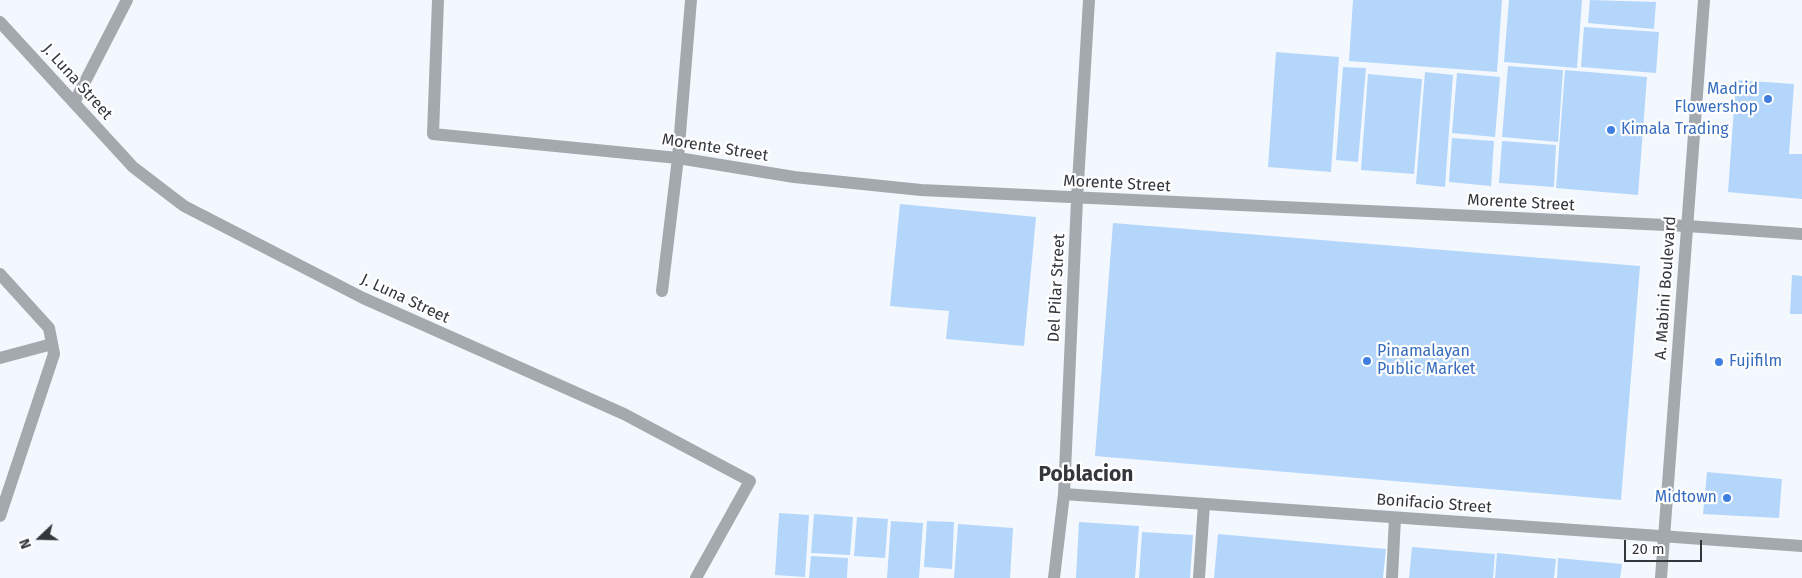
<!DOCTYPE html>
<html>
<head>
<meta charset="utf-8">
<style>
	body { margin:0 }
	#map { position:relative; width:1802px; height:578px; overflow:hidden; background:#f3f8fe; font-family:"Fira Sans",sans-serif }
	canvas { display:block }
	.north { position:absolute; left:15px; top:513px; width:50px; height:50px; -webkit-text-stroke:4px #fff; paint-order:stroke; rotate:249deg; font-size:14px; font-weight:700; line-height:20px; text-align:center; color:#33373b }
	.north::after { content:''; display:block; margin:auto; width:18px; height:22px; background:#33373b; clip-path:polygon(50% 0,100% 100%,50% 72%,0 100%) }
	.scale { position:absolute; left:1624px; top:540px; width:78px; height:22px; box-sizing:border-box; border:2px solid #33373b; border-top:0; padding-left:6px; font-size:15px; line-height:18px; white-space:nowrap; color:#33373b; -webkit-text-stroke:4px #fff; paint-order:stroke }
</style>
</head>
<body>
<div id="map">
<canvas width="1802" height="578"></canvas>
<div class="north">N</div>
<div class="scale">20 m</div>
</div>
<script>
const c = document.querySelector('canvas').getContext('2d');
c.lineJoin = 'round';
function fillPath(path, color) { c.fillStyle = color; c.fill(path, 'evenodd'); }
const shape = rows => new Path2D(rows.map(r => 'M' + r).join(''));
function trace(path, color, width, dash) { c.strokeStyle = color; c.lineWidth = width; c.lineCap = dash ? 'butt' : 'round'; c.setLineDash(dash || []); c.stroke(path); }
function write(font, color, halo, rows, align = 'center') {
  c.font = font + ' "Fira Sans",sans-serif'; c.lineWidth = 4.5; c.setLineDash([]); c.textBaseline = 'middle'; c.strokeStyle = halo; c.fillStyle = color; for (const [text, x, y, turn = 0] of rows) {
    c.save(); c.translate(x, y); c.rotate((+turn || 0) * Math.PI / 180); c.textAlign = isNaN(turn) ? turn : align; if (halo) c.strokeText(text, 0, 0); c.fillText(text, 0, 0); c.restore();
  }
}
const building = shape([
	[1353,0,1502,0,1497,72,1349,61],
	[1509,0,1582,0,1577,68,1504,62],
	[1590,0,1656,2,1654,29,1588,23],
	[1584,27,1659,32,1656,73,1581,67],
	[1276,52,1339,57,1331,172,1268,167],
	[1508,66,1563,70,1558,142,1502,137],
	[1343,67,1366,68,1358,162,1336,160],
	[1565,70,1647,77,1638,195,1556,188],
	[1425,72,1453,75,1445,187,1416,184],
	[1457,73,1500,77,1495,137,1452,133],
	[1368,74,1422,79,1414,174,1361,170],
	[1736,80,1794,84,1789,154,1802,154,1802,199,1728,192],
	[1452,138,1494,141,1491,186,1449,182],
	[1502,141,1556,145,1554,187,1499,183],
	[900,204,1036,217,1024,346,946,339,949,311,890,306],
	[1113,223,1640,266,1621,500,1095,456],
	[1792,275,1802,276,1802,314,1790,314],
	[1707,472,1782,479,1779,518,1703,514],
	[779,513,809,515,805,577,775,575],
	[814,514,853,517,850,555,811,553],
	[857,517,888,519,885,558,854,556],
	[891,521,923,523,919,578,887,578],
	[927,521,954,522,952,569,924,567],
	[1079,522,1139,526,1135,578,1076,578],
	[958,524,1013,528,1010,578,954,578],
	[1142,532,1193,535,1190,578,1139,578],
	[1218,534,1386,549,1383,578,1214,578],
	[1412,547,1495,554,1493,578,1409,578],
	[1497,553,1556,559,1554,578,1495,578],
	[811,556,848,558,847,578,809,578],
	[1558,558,1622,564,1620,578,1557,578]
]);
const service = shape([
	[1199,578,1204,504],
	[1392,578,1395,518]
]);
const minor = shape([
	[438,0,433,134,678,158,794,177,921,190,1687,226,1802,234],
	[0,22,133,167,184,206,363,298,624,414,750,481,696,578],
	[74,103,127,0],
	[0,274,49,328,54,354,0,516],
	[662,291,678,158,691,0],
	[0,358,52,344],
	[1064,494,1802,546],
	[1054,578,1064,494,1077,199,1089,0]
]);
const tertiary = shape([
	[1661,578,1704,0]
]);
const markers = [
	[1768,99,5,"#3f7fe0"],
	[1611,130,5,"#3f7fe0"],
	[1367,361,5,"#3f7fe0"],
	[1719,362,5,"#3f7fe0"],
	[1727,498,5,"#3f7fe0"]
];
const streetNames = [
	["J. Luna Street",77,82,48],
	["Morente Street",715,148,9],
	["Morente Street",1117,184,3],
	["Morente Street",1521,203,3],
	["Del Pilar Street",1057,288,-87],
	["A. Mabini Boulevard",1666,288,-86],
	["J. Luna Street",405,299,25],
	["Bonifacio Street",1434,504,4]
];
const shopNames = [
	["Madrid",1758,90,"right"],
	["Flowershop",1758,108,"right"],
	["Kimala Trading",1621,130],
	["Pinamalayan",1377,352],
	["Public Market",1377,370],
	["Fujifilm",1729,362],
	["Midtown",1717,498,"right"]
];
const districtNames = [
	["Poblacion",1086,475]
];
fillPath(building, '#b4d6fb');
trace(service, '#a4a9ad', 12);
trace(minor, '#a4a9ad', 12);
trace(tertiary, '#a4a9ad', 12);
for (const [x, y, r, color] of markers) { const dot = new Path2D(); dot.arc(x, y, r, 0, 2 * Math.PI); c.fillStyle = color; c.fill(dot); trace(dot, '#fff', 2); }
write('16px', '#33373b', '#fff', streetNames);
write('16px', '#366cbe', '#fff', shopNames, 'left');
write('bold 21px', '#33373b', '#fff', districtNames);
</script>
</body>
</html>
